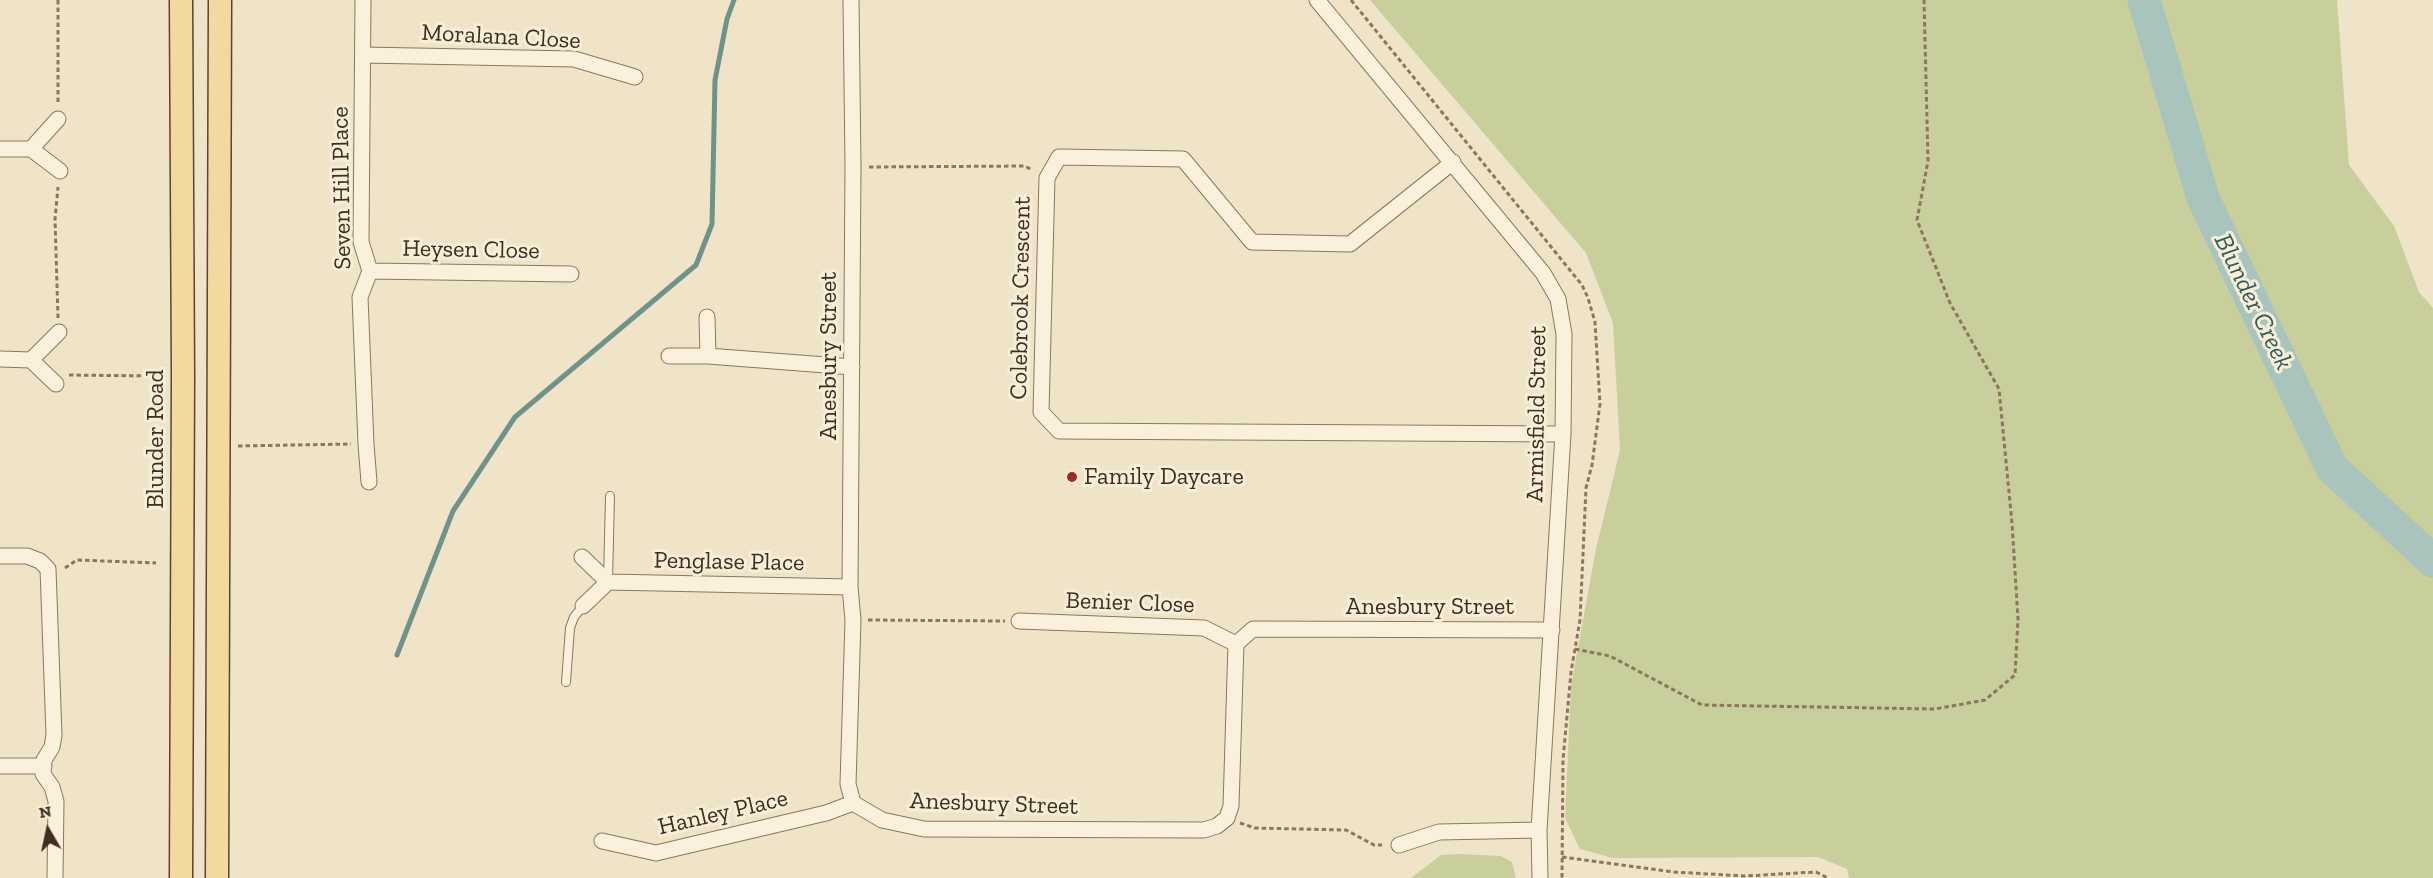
<!DOCTYPE html>
<html>
<head>
<meta charset="utf-8">
<style>
	body { margin:0 }
	#map { position:relative; width:2433px; height:878px; overflow:hidden; background:#f0e4c8; font-family:"Zilla Slab",serif }
	canvas { display:block }
	.north { position:absolute; left:18px; top:800px; width:60px; height:60px; -webkit-text-stroke:4px #f7eed8; paint-order:stroke; rotate:351deg; font-size:16px; font-weight:700; line-height:24px; text-align:center; color:#3d2e20 }
	.north::after { content:''; display:block; margin:auto; width:21px; height:27px; background:#3d2e20; clip-path:polygon(50% 0,100% 100%,50% 72%,0 100%) }
</style>
</head>
<body>
<div id="map">
<canvas width="2433" height="878"></canvas>
<div class="north">N</div>
</div>
<script>
const c = document.querySelector('canvas').getContext('2d');
c.lineJoin = 'round';
function fillPath(path, color) { c.fillStyle = color; c.fill(path, 'evenodd'); }
const shape = rows => new Path2D(rows.map(r => 'M' + r).join(''));
function trace(path, color, width, dash) { c.strokeStyle = color; c.lineWidth = width; c.lineCap = dash ? 'butt' : 'round'; c.setLineDash(dash || []); c.stroke(path); }
function write(font, color, halo, rows, align = 'center') {
  c.font = font + ' "Zilla Slab",serif'; c.lineWidth = 6; c.setLineDash([]); c.textBaseline = 'middle'; c.strokeStyle = halo; c.fillStyle = color; for (const [text, x, y, turn = 0] of rows) {
    c.save(); c.translate(x, y); c.rotate((+turn || 0) * Math.PI / 180); c.textAlign = isNaN(turn) ? turn : align; if (halo) c.strokeText(text, 0, 0); c.fillText(text, 0, 0); c.restore();
  }
}
const green = shape([
	[1370,0,2337,0,2349,165,2394,226,2419,292,2433,308,2433,878,1849,878,1847,869,1818,857,1613,858,1580,849,1565,818,1571,686,1596,549,1620,450,1613,323,1586,253],
	[1459,854,1501,856,1512,862,1516,878,1411,878,1441,855]
]);
const stream = shape([
	[397,655,453,511,515,417,696,265,712,224,715,80,727,19,734,0]
]);
const river = shape([
	[2144,0,2203,198,2332,468,2433,561]
]);
const path = shape([
	[58,0,58,102],
	[1351,0,1582,285,1588,298,1595,322,1600,404,1592,465,1586,488,1580,620,1571,672,1563,760,1562,878],
	[869,167,1025,166,1032,170],
	[58,318,55,219,58,187],
	[69,375,157,376],
	[238,446,351,444],
	[65,568,77,560,156,563],
	[868,620,1005,621],
	[1575,649,1610,656,1702,705,1935,709,1985,700,2015,675,2018,619,2012,523,1999,389,1950,303,1917,220,1928,161,1924,0],
	[1240,823,1255,828,1346,830,1374,845,1382,845],
	[1562,857,1674,872,1745,876,1816,872,1828,878]
]);
const service = shape([
	[608,581,610,496],
	[566,682,570,628,574,617,583,606]
]);
const minor = shape([
	[363,0,361,242,370,271,360,297,366,444,369,482],
	[851,0,853,167,850,587,853,620,848,784,853,803,882,820,924,829,1204,830,1217,826,1227,818,1231,806,1236,644,1253,629,1552,630],
	[1317,0,1543,273,1558,299,1564,334,1563,434,1539,830,1540,878],
	[363,55,574,59,635,77],
	[58,119,31,149,60,171],
	[0,149,31,149],
	[1453,162,1350,244,1252,242,1183,159,1059,157,1047,178,1041,412,1059,431,1563,434],
	[370,271,571,274],
	[707,317,708,356,852,367],
	[669,356,708,356],
	[0,359,31,360],
	[56,384,31,360,59,332],
	[0,556,27,556,40,561,48,569,54,735,52,747,44,760,43,774,52,787,56,801,55,878],
	[582,557,608,582,850,587],
	[583,606,608,582],
	[1019,621,1204,628,1236,644],
	[0,766,44,766],
	[602,841,656,853,826,813,853,803],
	[1399,845,1439,832,1539,830]
]);
const primary = shape([
	[181,0,183,376,181,878],
	[217,878,220,0]
]);
const markers = [
	[1072,477,6,"#9e2a2b"]
];
const streetNames = [
	["Moralana Close",501,37,3],
	["Seven Hill Place",342,188,-91],
	["Heysen Close",471,250,1],
	["Colebrook Crescent",1021,298,-89],
	["Anesbury Street",829,356,-90],
	["Armisfield Street",1537,414,-89],
	["Blunder Road",156,439,-90],
	["Penglase Place",729,562,1],
	["Benier Close",1130,603,2],
	["Anesbury Street",1430,607],
	["Anesbury Street",994,804,2],
	["Hanley Place",723,813,-13]
];
const poiNames = [
	["Family Daycare",1084,477]
];
const waterNames = [
	["Blunder Creek",2253,302,64]
];
fillPath(green, '#c9cf9b');
trace(stream, '#6f938a', 5);
trace(river, '#a9c4bc', 33);
trace(service, '#8d765c', 10);
trace(minor, '#8d765c', 17);
trace(primary, '#5b4430', 25);
trace(path, '#8d765c', 3, [4.5, 3]);
trace(service, '#faf1dc', 8);
trace(minor, '#faf1dc', 15);
trace(primary, '#f3d9a0', 22);
for (const [x, y, r, color] of markers) { const dot = new Path2D(); dot.arc(x, y, r, 0, 2 * Math.PI); c.fillStyle = color; c.fill(dot); trace(dot, '#f7eed8', 2); }
write('24px', '#3d2e20', '#f7eed8', streetNames);
write('24px', '#3d2e20', '#f7eed8', poiNames, 'left');
write('italic 26px', '#2f5d5a', '#f7eed8', waterNames);
</script>
</body>
</html>
